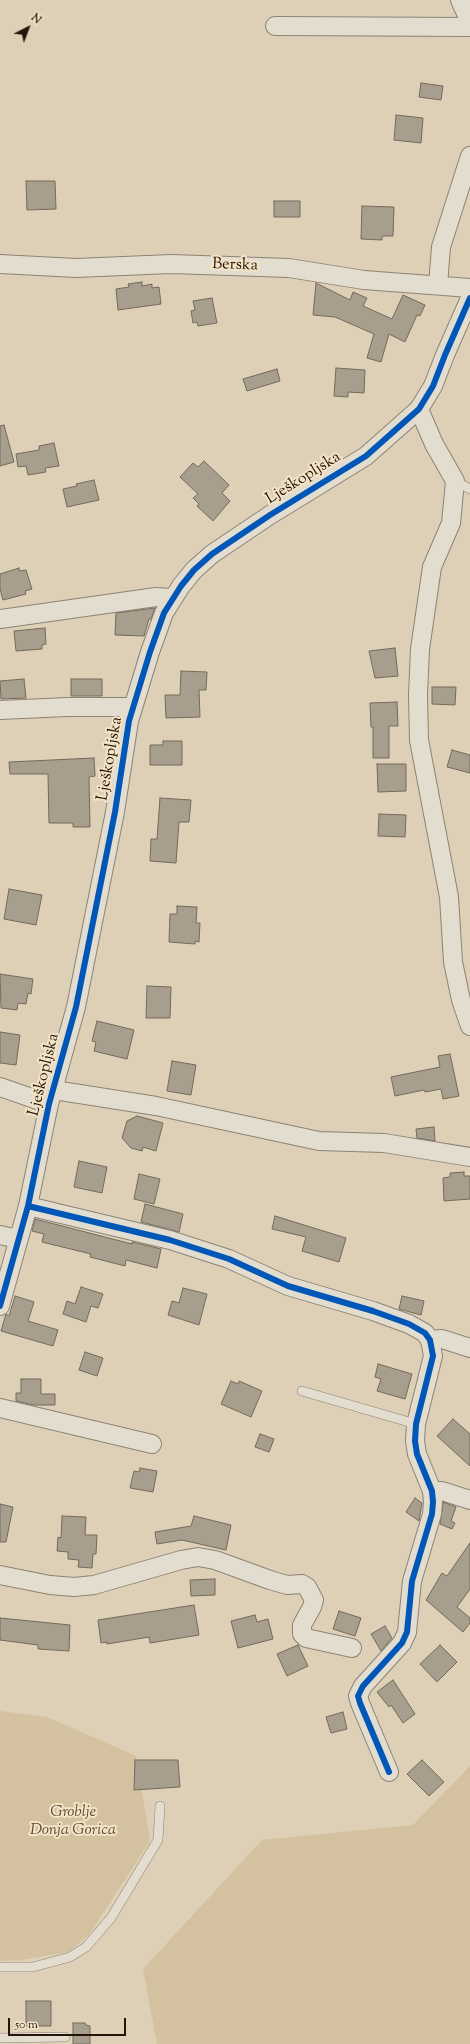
<!DOCTYPE html>
<html>
<head>
<meta charset="utf-8">
<style>
	body { margin:0 }
	#map { position:relative; width:470px; height:2044px; overflow:hidden; background:#ddd0b6; font-family:"Sorts Mill Goudy",serif }
	canvas { display:block }
	.north { position:absolute; left:8px; top:8px; width:40px; height:40px; -webkit-text-stroke:3px #f3e4c6; paint-order:stroke; rotate:42deg; font-size:11px; font-weight:700; line-height:16px; text-align:center; color:#251309 }
	.north::after { content:''; display:block; margin:auto; width:14px; height:18px; background:#251309; clip-path:polygon(50% 0,100% 100%,50% 72%,0 100%) }
	.scale { position:absolute; left:8px; top:2018px; width:118px; height:18px; box-sizing:border-box; border:2px solid #251309; border-top:0; padding-left:5px; font-size:12px; line-height:14px; white-space:nowrap; color:#251309; -webkit-text-stroke:3px #f3e4c6; paint-order:stroke }
</style>
</head>
<body>
<div id="map">
<canvas width="470" height="2044"></canvas>
<div class="north">N</div>
<div class="scale">50 m</div>
</div>
<script>
const c = document.querySelector('canvas').getContext('2d');
c.lineJoin = 'round';
function fillPath(path, color) { c.fillStyle = color; c.fill(path, 'evenodd'); }
const shape = rows => new Path2D(rows.map(r => 'M' + r).join(''));
function trace(path, color, width, dash) { c.strokeStyle = color; c.lineWidth = width; c.lineCap = dash ? 'butt' : 'round'; c.setLineDash(dash || []); c.stroke(path); }
function write(font, color, halo, rows, align = 'center') {
  c.font = font + ' "Sorts Mill Goudy",serif'; c.lineWidth = 4; c.setLineDash([]); c.textBaseline = 'middle'; c.strokeStyle = halo; c.fillStyle = color; for (const [text, x, y, turn = 0] of rows) {
    c.save(); c.translate(x, y); c.rotate((+turn || 0) * Math.PI / 180); c.textAlign = isNaN(turn) ? turn : align; if (halo) c.strokeText(text, 0, 0); c.fillText(text, 0, 0); c.restore();
  }
}
const green = shape([
	[0,1711,47,1717,136,1756,150,1841,88,1936,68,1952,21,1960,0,1961],
	[470,1766,470,2044,157,2044,143,1969,262,1840,413,1825]
]);
const building = shape([
	[421,83,443,86,441,100,419,97,421,83],
	[396,115,423,118,421,143,394,140,396,115],
	[26,181,55,181,56,209,27,210,26,181],
	[274,201,300,201,300,217,274,217,274,201],
	[362,206,394,207,393,236,382,236,382,240,361,239,362,206],
	[142,282,142,286,152,284,152,288,159,287,161,304,118,310,116,289,129,287,128,284,142,282],
	[316,283,350,300,353,292,367,298,363,306,392,319,403,295,425,305,420,316,417,315,405,342,389,334,381,362,367,358,374,334,335,317,313,315,316,283],
	[212,298,217,323,198,326,197,322,193,323,191,311,195,310,193,301,212,298],
	[336,368,365,370,364,393,348,392,348,397,334,396,336,368],
	[277,369,280,381,247,391,243,379,277,369],
	[4,425,14,462,0,466,0,426,4,425],
	[54,443,59,466,45,468,46,472,28,475,26,466,18,467,16,454,39,450,39,446,54,443],
	[204,461,229,485,222,493,230,501,213,521,197,506,199,504,193,498,198,494,180,477,193,463,198,467,204,461],
	[94,480,99,500,67,507,63,489,77,486,76,484,94,480],
	[19,568,19,571,26,570,32,589,25,591,26,594,3,600,0,589,0,574,19,568],
	[155,608,151,619,149,619,144,636,115,635,116,613,155,608],
	[45,628,46,644,42,645,42,649,16,651,14,631,45,628],
	[395,648,398,676,375,678,369,651,395,648],
	[181,671,207,672,206,690,199,690,200,717,166,718,165,695,180,695,181,671],
	[24,679,26,698,1,699,0,681,24,679],
	[71,679,102,679,102,696,71,696,71,679],
	[432,687,456,687,455,705,432,704,432,687],
	[397,702,398,726,389,726,389,758,373,758,373,727,371,727,370,703,397,702],
	[163,741,182,741,182,765,150,765,150,745,163,745,163,741],
	[452,750,470,755,470,773,447,767,452,750],
	[94,758,95,776,89,777,90,827,73,827,73,823,49,823,48,774,10,774,9,762,94,758],
	[377,764,406,764,406,791,378,792,377,764],
	[160,798,191,800,189,822,179,822,176,863,150,861,151,839,157,839,160,798],
	[379,814,406,815,405,837,378,836,379,814],
	[9,889,42,895,36,925,4,919,9,889],
	[177,906,197,907,196,923,200,923,199,942,195,941,195,944,169,942,170,914,177,914,177,906],
	[0,974,33,979,31,994,28,993,26,1004,18,1003,17,1010,1,1008,0,974],
	[147,986,171,987,170,1018,146,1018,147,986],
	[97,1021,134,1030,127,1059,94,1051,96,1042,92,1041,97,1021],
	[0,1032,20,1035,16,1065,0,1063,0,1032],
	[450,1054,459,1096,443,1099,441,1089,425,1092,424,1090,395,1096,391,1077,440,1067,438,1056,450,1054],
	[172,1061,196,1065,191,1095,167,1091,172,1061],
	[137,1116,163,1123,156,1151,143,1147,142,1151,131,1148,122,1138,127,1121,137,1116],
	[434,1127,435,1141,417,1138,416,1129,434,1127],
	[79,1161,107,1167,102,1193,74,1187,79,1161],
	[464,1172,464,1176,470,1176,470,1199,444,1201,443,1178,450,1177,450,1173,464,1172],
	[139,1174,160,1179,154,1204,134,1199,139,1174],
	[145,1204,183,1214,179,1232,141,1222,145,1204],
	[275,1216,346,1238,339,1262,302,1251,306,1237,272,1229,275,1216],
	[35,1219,132,1244,132,1242,161,1249,157,1268,126,1260,125,1266,90,1257,91,1254,42,1242,44,1234,32,1231,35,1219],
	[81,1287,103,1294,98,1308,91,1306,86,1322,63,1314,67,1301,75,1304,81,1287],
	[183,1288,207,1294,199,1325,168,1315,172,1301,179,1303,183,1288],
	[15,1296,34,1302,28,1321,58,1330,53,1346,1,1331,6,1314,9,1316,15,1296],
	[402,1296,424,1301,421,1315,399,1309,402,1296],
	[85,1352,103,1358,97,1376,79,1370,85,1352],
	[378,1364,412,1374,405,1399,377,1391,381,1379,375,1377,378,1364],
	[21,1379,41,1379,41,1394,55,1394,55,1405,34,1405,16,1401,16,1393,21,1393,21,1379],
	[231,1381,238,1384,239,1381,262,1391,251,1417,221,1404,231,1381],
	[453,1419,470,1434,470,1466,437,1436,453,1419],
	[260,1434,274,1439,269,1452,255,1447,260,1434],
	[140,1468,157,1471,153,1492,130,1488,134,1471,139,1472,140,1468],
	[415,1498,422,1503,419,1521,406,1512,415,1498],
	[443,1502,456,1507,451,1521,455,1523,452,1529,440,1524,443,1502],
	[0,1504,13,1507,6,1542,0,1542,0,1504],
	[62,1516,86,1517,85,1535,97,1535,96,1554,93,1554,92,1568,78,1567,79,1560,68,1559,68,1552,57,1551,58,1537,61,1538,62,1516],
	[194,1516,231,1525,226,1550,182,1540,157,1544,155,1532,191,1526,194,1516],
	[470,1543,470,1589,457,1607,470,1618,470,1623,463,1632,426,1600,442,1573,447,1576,470,1543],
	[215,1579,215,1595,191,1596,190,1580,215,1579],
	[194,1605,199,1635,150,1643,149,1637,107,1644,107,1642,101,1643,98,1620,194,1605],
	[339,1611,361,1618,355,1636,333,1629,339,1611],
	[255,1615,257,1622,268,1619,273,1639,238,1648,231,1621,255,1615],
	[0,1618,70,1625,69,1651,38,1649,38,1645,0,1640,0,1618],
	[385,1626,392,1638,381,1651,371,1634,385,1626],
	[298,1645,308,1666,287,1676,277,1654,298,1645],
	[440,1645,457,1662,437,1682,420,1664,440,1645],
	[393,1680,415,1714,403,1723,391,1705,389,1707,377,1692,393,1680],
	[343,1712,347,1729,331,1733,326,1717,343,1712],
	[135,1760,178,1760,180,1787,134,1790,135,1760],
	[422,1760,444,1782,429,1796,407,1774,422,1760],
	[26,2001,51,2001,51,2026,26,2026,26,2001],
	[73,2023,85,2023,86,2025,90,2026,90,2044,73,2044,73,2023]
]);
const lane = shape([
	[455,481,470,489],
	[302,1391,416,1424],
	[0,1967,33,1967,70,1957,86,1947,111,1918,158,1840,160,1806],
	[0,2038,65,2037]
]);
const street = shape([
	[460,0,470,22],
	[275,26,470,27],
	[0,264,76,268,171,264,289,268,364,280,470,288],
	[438,285,441,247,470,156],
	[419,409,434,444,455,481,451,523,432,567,420,649,418,695,419,740,449,897,453,962,461,1000,470,1026],
	[0,619,156,597,172,598],
	[0,710,67,707,126,707,132,709],
	[0,1087,49,1104],
	[54,1090,156,1106,319,1141,384,1143,470,1157],
	[28,1206,170,1240,229,1259,288,1286,373,1311,409,1324,425,1333,430,1340,433,1356,416,1424,415,1441,417,1454,432,1491,433,1502,432,1514,412,1581,407,1632,402,1643,363,1686,358,1696,360,1703,389,1772],
	[0,1235,18,1239],
	[0,1306,28,1206,49,1104,76,1007,115,812,129,721,150,652,164,613,181,586,194,570,212,554,270,515,366,456,419,409,433,386,445,355,470,298],
	[430,1340,442,1339,470,1348],
	[0,1408,152,1444],
	[432,1491,442,1491,470,1500],
	[0,1575,50,1585,74,1587,94,1585,181,1560,198,1557,215,1560,270,1580,287,1585,302,1584,307,1587,314,1600,312,1607,302,1625,302,1634,306,1638,352,1648]
]);
const cycleway = shape([
	[28,1206,170,1240,229,1259,288,1286,373,1311,409,1324,425,1333,430,1340,433,1356,416,1424,415,1441,417,1454,432,1491,433,1502,432,1514,412,1581,407,1632,402,1643,363,1686,358,1696,360,1703,389,1772],
	[0,1306,28,1206,49,1104,76,1007,115,812,129,721,150,652,164,613,181,586,194,570,212,554,270,515,366,456,419,409,433,386,445,355,470,298]
]);
const streetNames = [
	["Berska",235,266,2],
	["Lješkopljska",304,479,-32],
	["Lješkopljska",111,759,-80],
	["Lješkopljska",45,1075,-76]
];
const parkNames = [
	["Groblje",73,1813],
	["Donja Gorica",73,1831]
];
fillPath(green, '#d3c19f');
fillPath(building, '#a89e8d');
trace(building, '#736a5c', 1);
trace(lane, '#8c8373', 10);
trace(street, '#8c8373', 20);
trace(lane, '#e3ddd0', 9);
trace(street, '#e3ddd0', 18);
trace(cycleway, '#0057b8', 6);
write('16px', '#251309', '#f3e4c6', streetNames);
write('italic 16px', '#5f4b37', '#f3e4c6', parkNames);
</script>
</body>
</html>
